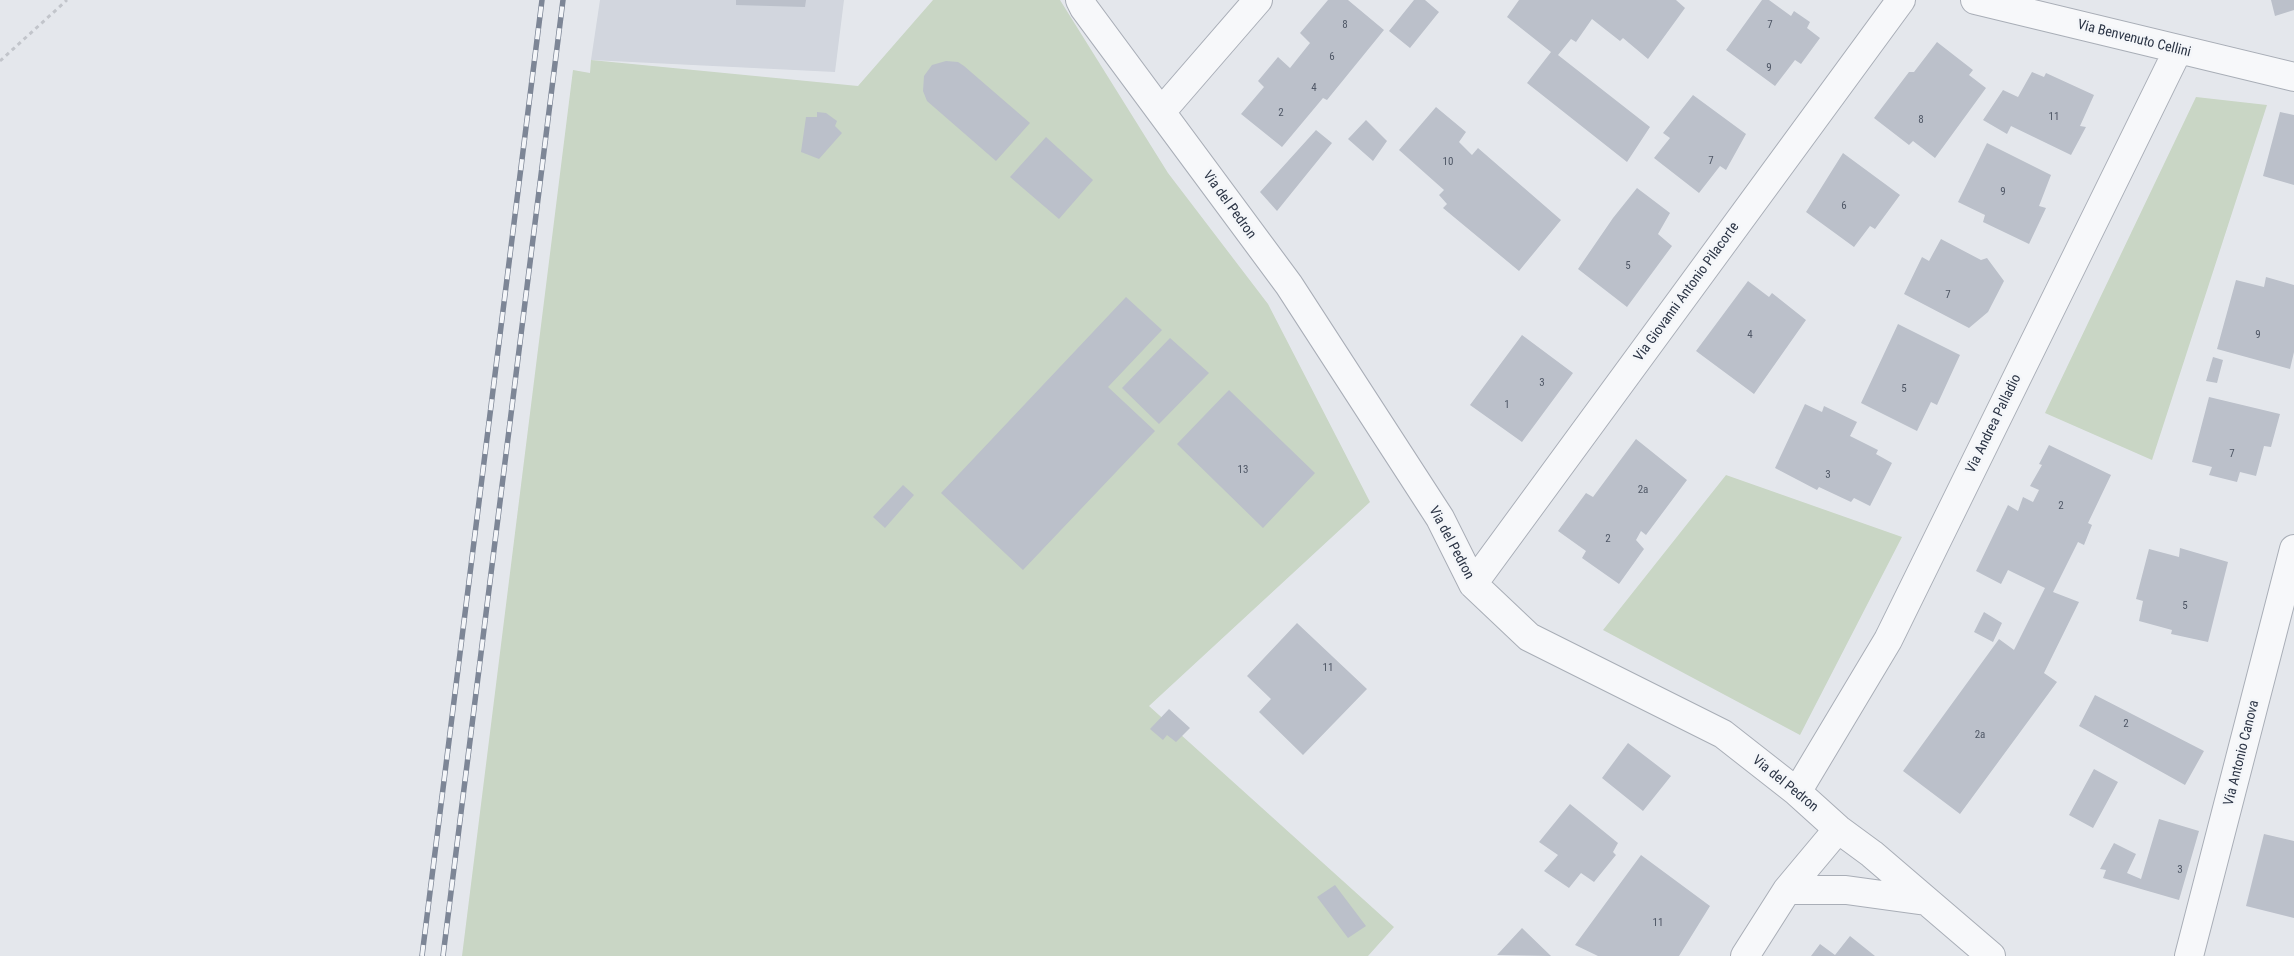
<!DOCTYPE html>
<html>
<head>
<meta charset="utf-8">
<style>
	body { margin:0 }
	canvas { display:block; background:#e4e7ec }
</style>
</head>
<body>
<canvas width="2294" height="956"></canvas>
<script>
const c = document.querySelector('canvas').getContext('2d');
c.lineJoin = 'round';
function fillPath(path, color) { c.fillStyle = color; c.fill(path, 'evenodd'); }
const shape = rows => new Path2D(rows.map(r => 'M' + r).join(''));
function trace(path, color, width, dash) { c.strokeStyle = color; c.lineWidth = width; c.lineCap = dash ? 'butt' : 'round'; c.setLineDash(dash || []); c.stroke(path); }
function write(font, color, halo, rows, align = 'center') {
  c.font = font + ' "Roboto Condensed",sans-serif'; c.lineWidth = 5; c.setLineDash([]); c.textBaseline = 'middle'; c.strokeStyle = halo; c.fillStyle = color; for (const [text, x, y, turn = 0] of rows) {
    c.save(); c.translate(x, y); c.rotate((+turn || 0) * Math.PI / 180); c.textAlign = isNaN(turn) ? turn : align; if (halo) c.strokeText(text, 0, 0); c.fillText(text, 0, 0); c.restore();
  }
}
const built = shape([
	[600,0,844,0,835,72,591,60]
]);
const green = shape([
	[933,0,1060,0,1168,173,1268,304,1370,502,1149,706,1394,927,1368,956,462,956,573,70,590,73,591,60,858,86],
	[2196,97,2267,105,2152,460,2045,413],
	[1726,475,1902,537,1800,735,1603,630]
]);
const building = shape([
	[736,0,806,0,805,7,736,5],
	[1328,0,1348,0,1384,30,1327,100,1323,98,1282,147,1241,114,1264,87,1258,81,1278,57,1290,68,1310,43,1300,33],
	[1414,0,1425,0,1439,12,1410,48,1389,31],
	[1519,0,1676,0,1685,8,1648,59,1623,38,1620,41,1592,19,1576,42,1571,39,1558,55,1650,127,1627,162,1527,83,1551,52,1507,17],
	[1762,0,1769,0,1791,16,1794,11,1810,22,1807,28,1820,38,1801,64,1795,60,1775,86,1726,50],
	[2271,0,2294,0,2294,10,2275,16],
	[1937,42,1973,70,1969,75,1986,88,1935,158,1913,141,1909,145,1874,118,1909,72,1914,72],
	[946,61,958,62,964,66,1030,123,996,161,927,101,923,91,924,76,932,65],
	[2032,72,2044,77,2046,73,2094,95,2080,126,2086,127,2071,155,2011,126,2007,134,1983,120,2003,90,2018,97],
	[1693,95,1746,134,1726,170,1720,166,1699,193,1654,158,1670,138,1663,133],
	[1436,107,1466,132,1459,142,1472,155,1478,148,1561,220,1519,271,1443,208,1447,204,1439,195,1444,190,1399,150],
	[817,112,826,113,837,121,835,126,842,133,819,159,801,152,806,117,817,117],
	[2280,112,2294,115,2294,185,2263,176],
	[1366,120,1387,141,1373,161,1348,139],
	[1316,130,1332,143,1277,211,1260,192],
	[1046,137,1093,180,1059,219,1010,177],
	[1987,143,2051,175,2039,206,2046,208,2029,244,1983,222,1985,215,1958,202],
	[1843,153,1900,195,1875,229,1870,226,1854,247,1806,212],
	[1637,188,1670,213,1658,234,1672,246,1627,307,1578,269,1613,218],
	[1941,239,1981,260,1987,258,2004,281,1988,312,1969,328,1904,294,1922,257,1929,261],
	[2266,277,2294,285,2294,352,2290,369,2217,349,2236,280,2264,287],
	[1748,281,1769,297,1772,293,1806,320,1754,394,1696,351],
	[1126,297,1162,330,1108,387,1155,431,1023,570,941,493],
	[1898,324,1960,355,1937,405,1931,402,1917,431,1861,403],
	[1522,335,1573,373,1522,442,1470,405],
	[1170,338,1209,373,1159,424,1122,388],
	[2213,357,2223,360,2217,383,2206,381],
	[1229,390,1315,473,1263,528,1177,444],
	[2209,397,2280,414,2271,447,2264,446,2256,476,2240,472,2237,482,2209,475,2212,467,2192,462],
	[1805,404,1822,412,1824,406,1857,422,1850,436,1878,450,1876,454,1892,463,1870,506,1854,498,1851,502,1819,487,1817,490,1775,468],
	[1636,439,1687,480,1646,535,1641,531,1636,540,1644,549,1619,584,1582,558,1586,551,1558,531,1586,493,1593,497],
	[2049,445,2111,475,2088,523,2092,525,2084,545,2078,542,2053,592,2079,602,2044,673,2057,682,1960,814,1903,771,1999,639,2014,650,2045,588,2008,570,2001,584,1976,571,2008,505,2018,511,2023,497,2033,502,2039,490,2030,486,2042,465,2039,464],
	[903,485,914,495,885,528,873,517],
	[2180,548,2228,562,2208,642,2171,634,2172,630,2139,621,2143,601,2136,599,2149,549,2179,557],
	[1984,612,2002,623,1993,642,1974,632],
	[1297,623,1367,689,1303,755,1259,712,1271,699,1247,676],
	[2095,695,2204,751,2185,785,2079,726],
	[1169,709,1190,728,1176,742,1167,735,1163,740,1150,729],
	[1628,743,1671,776,1643,811,1602,778],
	[2094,769,2118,782,2093,828,2069,815],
	[1570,804,1618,843,1613,852,1616,855,1594,882,1581,873,1569,888,1544,871,1558,855,1539,842],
	[2159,819,2199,831,2179,900,2103,878,2106,870,2100,869,2114,843,2136,854,2127,873,2141,879],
	[2264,834,2294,841,2294,918,2246,906],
	[1641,855,1710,906,1679,956,1598,956,1575,945],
	[1335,885,1366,926,1348,938,1317,897],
	[1522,928,1551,956,1497,955],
	[1850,936,1875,956,1811,956,1820,944,1835,955]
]);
const path = shape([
	[0,61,67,0]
]);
const minor = shape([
	[1080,0,1084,8,1289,285,1440,518,1473,584,1529,637,1723,734,1797,792,1838,829,1872,854,1991,956],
	[1975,0,2294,77],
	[1161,112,1258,0],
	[1473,584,1901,0],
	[1797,792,1888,640,2178,50],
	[1787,890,1846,890,1926,901],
	[1745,956,1787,890,1838,829],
	[2189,956,2294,549]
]);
const rail = shape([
	[422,956,542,0],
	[443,956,563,0]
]);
const numberNames = [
	["8",1345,25],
	["7",1770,25],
	["6",1332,57],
	["9",1769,68],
	["4",1314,88],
	["2",1281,113],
	["11",2054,117],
	["8",1921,120],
	["7",1711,161],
	["10",1448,162],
	["9",2003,192],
	["6",1844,206],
	["5",1628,266],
	["7",1948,295],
	["4",1750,335],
	["9",2258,335],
	["3",1542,383],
	["5",1904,389],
	["1",1507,405],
	["7",2232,454],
	["13",1243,470],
	["3",1828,475],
	["2a",1643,490],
	["2",2061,506],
	["2",1608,539],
	["5",2185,606],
	["11",1328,668],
	["2",2126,724],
	["2a",1980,735],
	["3",2180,870],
	["11",1658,923]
];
const streetNames = [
	["Via Benvenuto Cellini",2134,39,14],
	["Via del Pedron",1229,205,54],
	["Via Giovanni Antonio Pilacorte",1687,292,-54],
	["Via Andrea Palladio",1994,424,-64],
	["Via del Pedron",1451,543,62],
	["Via Antonio Canova",2242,753,-76],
	["Via del Pedron",1785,784,39]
];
fillPath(built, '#d2d6de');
fillPath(green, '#c9d6c5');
fillPath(building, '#bbc0ca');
trace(minor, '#a9aeb7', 30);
trace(path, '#c2c5cb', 3, [4, 4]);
trace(minor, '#f7f8fa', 28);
trace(rail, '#7d8696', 5.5);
trace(rail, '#f4f6f9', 4, [11]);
write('11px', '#4f5766', null, numberNames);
write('14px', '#2b3445', '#f4f6f9', streetNames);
</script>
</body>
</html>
